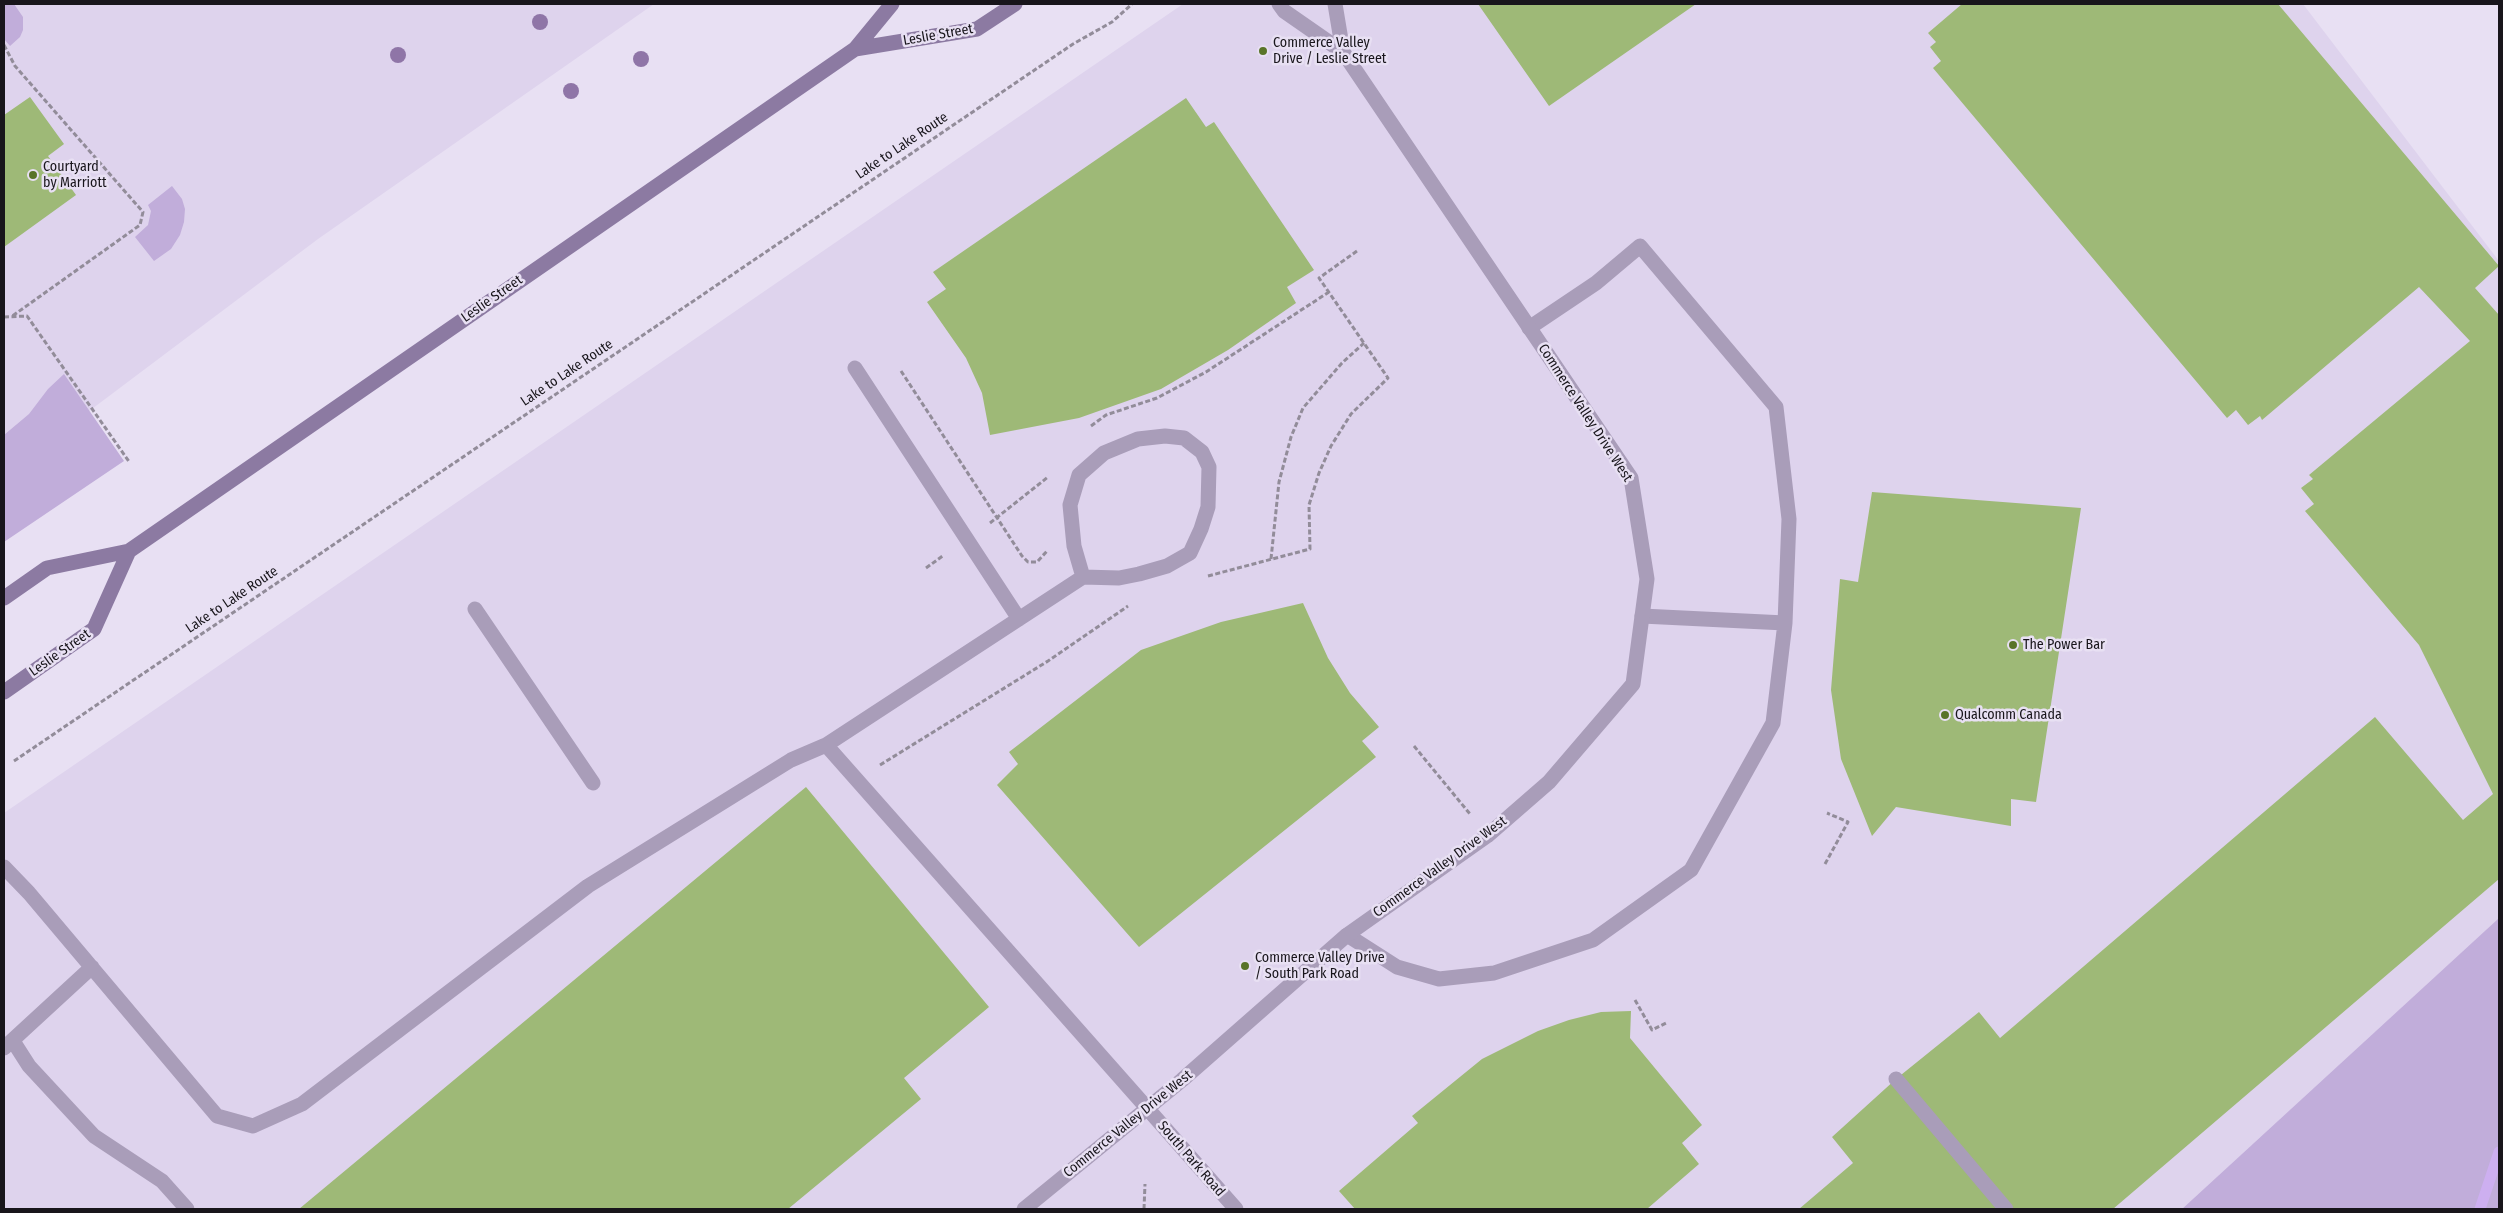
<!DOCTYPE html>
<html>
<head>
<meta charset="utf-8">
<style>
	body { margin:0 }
	#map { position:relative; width:2503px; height:1213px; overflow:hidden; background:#e8e0f3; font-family:"Fira Sans Condensed",sans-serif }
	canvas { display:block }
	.frame { position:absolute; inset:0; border:5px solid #18151b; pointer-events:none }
</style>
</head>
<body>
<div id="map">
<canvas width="2503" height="1213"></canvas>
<div class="frame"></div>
</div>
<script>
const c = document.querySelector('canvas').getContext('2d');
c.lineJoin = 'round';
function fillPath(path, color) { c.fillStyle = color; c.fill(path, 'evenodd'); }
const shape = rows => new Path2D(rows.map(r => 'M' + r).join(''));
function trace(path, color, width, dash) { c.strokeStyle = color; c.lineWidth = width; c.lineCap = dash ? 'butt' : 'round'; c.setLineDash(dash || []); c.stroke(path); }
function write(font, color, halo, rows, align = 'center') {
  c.font = font + ' "Fira Sans Condensed",sans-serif'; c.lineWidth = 5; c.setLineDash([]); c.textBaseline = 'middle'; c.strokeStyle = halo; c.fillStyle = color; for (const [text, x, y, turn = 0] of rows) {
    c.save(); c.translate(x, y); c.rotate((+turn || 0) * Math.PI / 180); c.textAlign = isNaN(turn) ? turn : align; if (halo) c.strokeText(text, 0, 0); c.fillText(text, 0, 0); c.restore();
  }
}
const built = shape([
	[4,4,654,4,318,239,4,475],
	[1183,4,2303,4,2499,261,2499,918,2182,1209,4,1209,4,813]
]);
const green = shape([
	[4,4,14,4,23,17,23,30,20,37,10,46,4,39],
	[172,186,182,199,185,209,184,222,180,235,171,249,154,261,135,237,148,225,151,211,148,205],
	[64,374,124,461,4,542,4,435,29,414,48,389],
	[2499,918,2499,1209,2182,1209]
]);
const stream = shape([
	[2480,1209,2499,1152]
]);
const building = shape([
	[1478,4,1696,4,1549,106],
	[1962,4,2278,4,2499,266,2475,288,2499,315,2499,879,2113,1209,1799,1209,1853,1163,1832,1137,1896,1079,1979,1012,2000,1038,2375,717,2463,820,2493,794,2419,645,2305,511,2314,504,2301,488,2313,479,2309,475,2470,341,2419,287,2262,420,2260,416,2248,425,2236,410,2227,418,1933,68,1941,61,1930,47,1936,42,1928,33],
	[30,97,64,144,48,156,76,195,4,247,4,115],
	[1186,98,1206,127,1214,122,1314,270,1287,287,1296,303,1228,350,1161,389,1079,418,990,435,982,393,966,358,927,302,946,289,933,272],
	[1872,492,2081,508,2036,802,2011,799,2011,826,1896,807,1872,836,1841,759,1831,690,1840,579,1858,582],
	[1303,603,1328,658,1350,693,1379,727,1362,741,1376,757,1139,947,997,785,1018,764,1009,752,1141,650,1221,622],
	[806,787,989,1007,904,1078,921,1099,788,1209,299,1209],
	[1631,1011,1630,1038,1702,1125,1682,1143,1699,1164,1647,1209,1355,1209,1339,1191,1418,1123,1412,1116,1482,1059,1538,1031,1569,1020,1601,1012]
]);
const path = shape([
	[4,45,15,66,143,212,140,225,11,317],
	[4,317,27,316,130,463],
	[901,371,1022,556,1028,562,1037,562,1047,551],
	[1091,426,1106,415,1157,398,1206,372,1329,292],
	[990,523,1048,477],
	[1271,559,1279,482,1291,437,1303,408,1342,363,1364,343],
	[926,568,944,555],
	[1208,576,1310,549,1309,505,1319,473,1331,446,1351,414,1388,378,1319,278,1357,251],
	[1414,746,1470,814],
	[14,761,1073,44,1112,22,1132,4],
	[880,765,1048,661,1128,606],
	[1825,864,1848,822,1827,813],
	[1635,1000,1652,1030,1668,1022],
	[1144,1209,1145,1184]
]);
const service = shape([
	[855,368,1019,619],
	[475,609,593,783],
	[1642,616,1785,623],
	[826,745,1147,1108],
	[4,867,29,893,217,1116,253,1126,302,1104,588,886,791,760,826,745,1083,577,1119,578,1139,574,1167,566,1190,553,1201,529,1208,507,1209,467,1202,452,1184,438,1165,436,1138,439,1104,453,1079,475,1070,505,1074,546,1083,577],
	[1347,935,1397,967,1439,979,1494,973,1593,940,1691,870,1773,723,1785,623,1789,519,1776,407,1640,246,1596,283,1529,328],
	[13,1041,29,1066,94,1136,162,1181,187,1209],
	[4,1048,92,967],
	[1896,1079,2006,1209]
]);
const minor = shape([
	[1147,1108,1236,1209]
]);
const tertiary = shape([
	[1335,4,1343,52],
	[1024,1209,1182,1080,1347,935,1487,836,1549,782,1633,684,1647,579,1631,478,1343,52,1284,11,1279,4]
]);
const secondary = shape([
	[855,49,977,29,1015,4],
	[4,598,47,568,129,551,855,49,892,4],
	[4,692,94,629,129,551]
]);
const trees = [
	[540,22],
	[398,55],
	[641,59],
	[571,91]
];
const markers = [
	[1263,51,5,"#597428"],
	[33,175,5,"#597428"],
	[2013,645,5,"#597428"],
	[1945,715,5,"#597428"],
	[1245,966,5,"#597428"]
];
const streetNames = [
	["Leslie Street",938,35,-10],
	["Lake to Lake Route",902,146,-34],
	["Leslie Street",492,299,-35],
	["Lake to Lake Route",567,373,-34],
	["Commerce Valley Drive West",1585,413,57],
	["Lake to Lake Route",232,600,-34],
	["Leslie Street",60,653,-35],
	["Commerce Valley Drive West",1440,867,-36],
	["Commerce Valley Drive West",1128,1124,-39],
	["South Park Road",1191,1159,49]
];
const poiNames = [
	["Commerce Valley",1273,43],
	["Drive / Leslie Street",1273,59],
	["Courtyard",43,167],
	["by Marriott",43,183],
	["The Power Bar",2023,645],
	["Qualcomm Canada",1955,715],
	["Commerce Valley Drive",1255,958],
	["/ South Park Road",1255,974]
];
fillPath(built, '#ded3ed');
fillPath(green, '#c1adda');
trace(stream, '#cdaff0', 11);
fillPath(building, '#9eb977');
trace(path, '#928c99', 3, [5, 2.5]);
trace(service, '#a99db9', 15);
trace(minor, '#a99db9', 15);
trace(tertiary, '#a99db9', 15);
trace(secondary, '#8c7aa2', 15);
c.fillStyle = '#8f75a7';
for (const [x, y] of trees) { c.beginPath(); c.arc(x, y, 8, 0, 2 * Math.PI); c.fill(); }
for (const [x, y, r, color] of markers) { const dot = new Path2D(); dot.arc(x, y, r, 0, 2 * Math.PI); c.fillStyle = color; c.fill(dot); trace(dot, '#e8e0f3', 2); }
write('14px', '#18151b', '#e8e0f3', streetNames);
write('14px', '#18151b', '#e8e0f3', poiNames, 'left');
</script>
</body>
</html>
